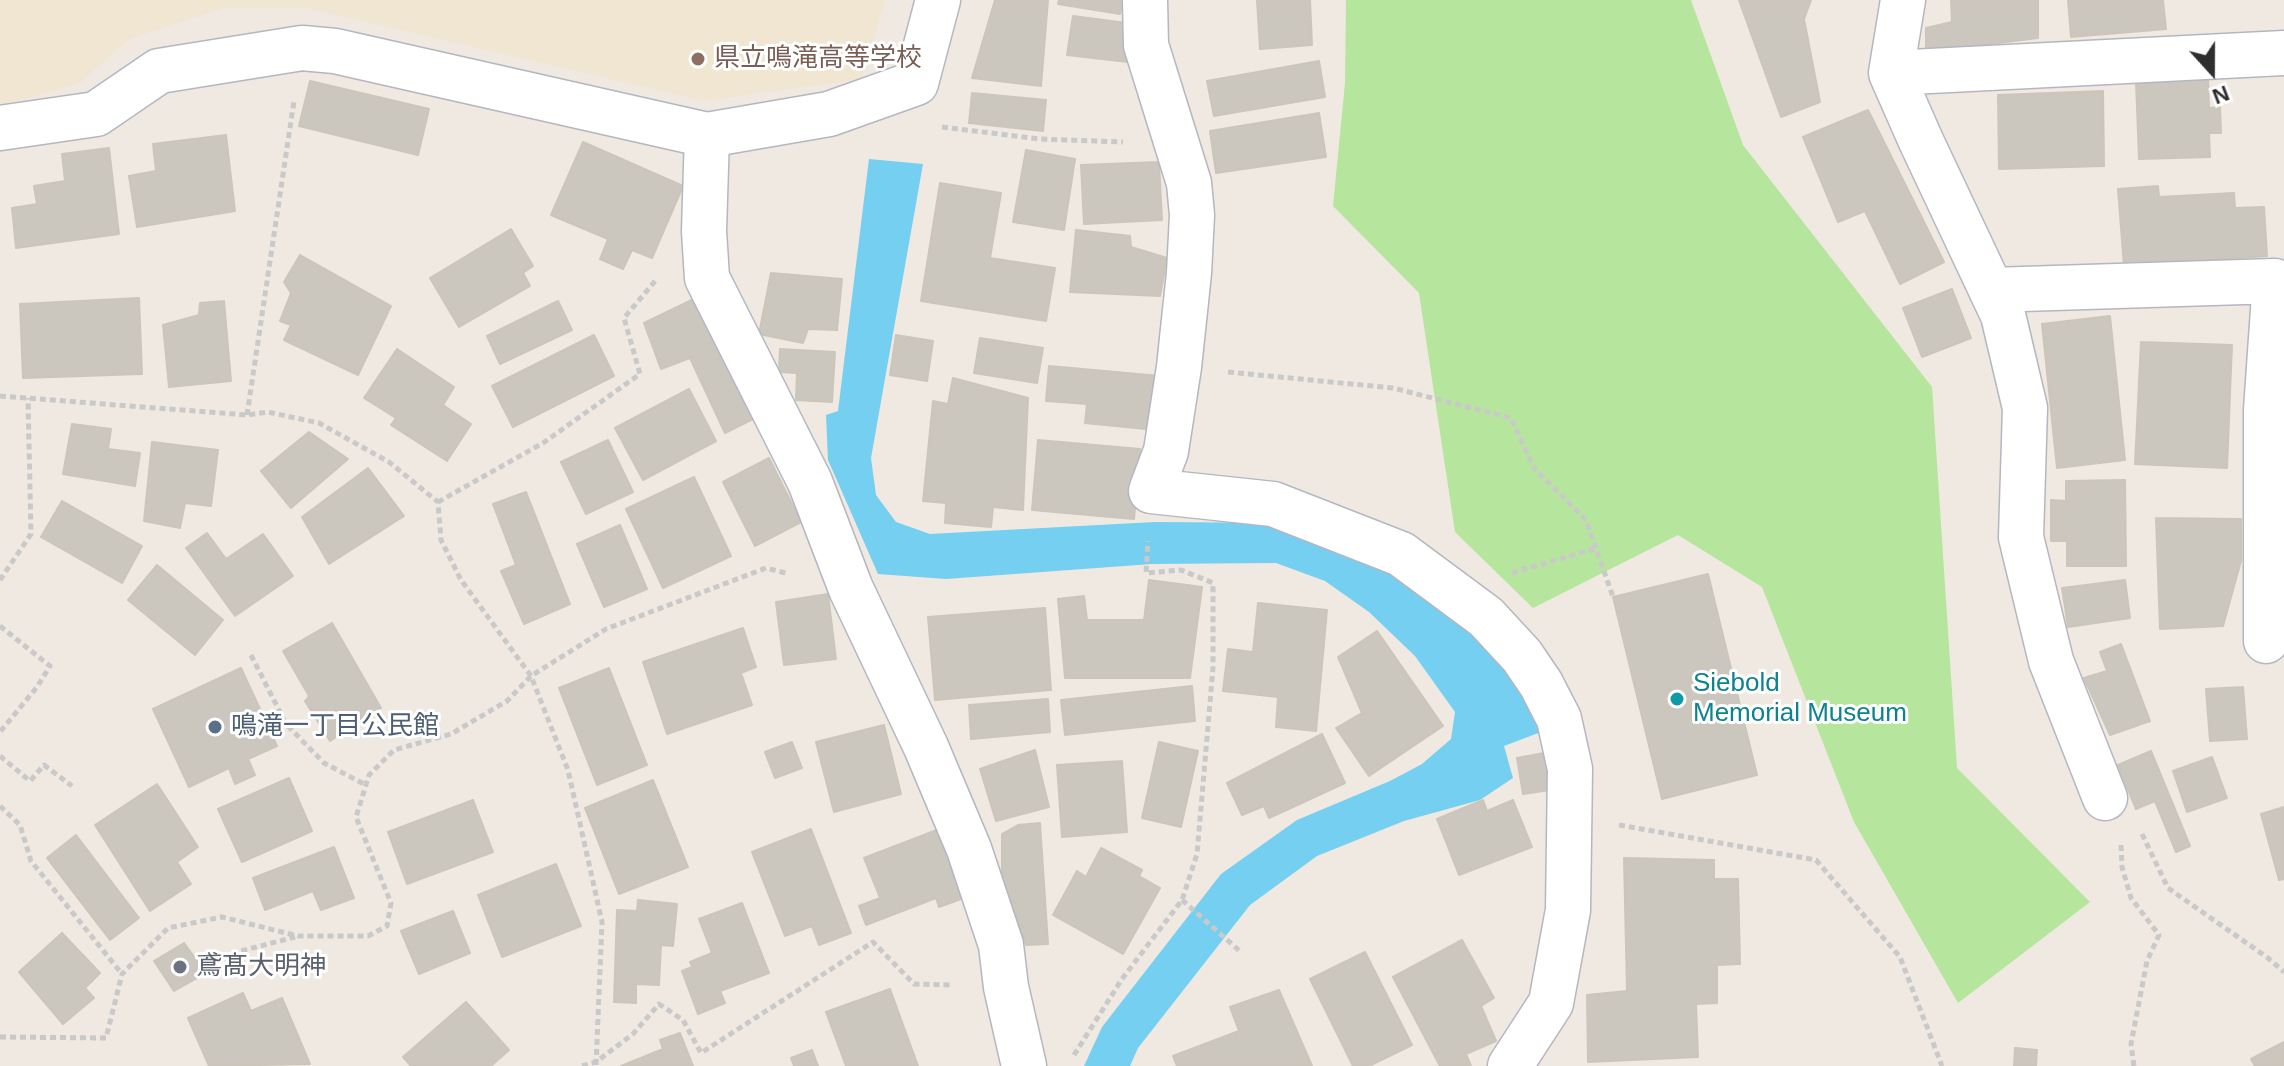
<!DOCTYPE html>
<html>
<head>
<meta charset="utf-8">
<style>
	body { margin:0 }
	#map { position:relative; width:2284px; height:1066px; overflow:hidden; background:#efe9e1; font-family:Arial,sans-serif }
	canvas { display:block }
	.north { position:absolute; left:2172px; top:32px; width:80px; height:80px; -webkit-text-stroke:6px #fff; paint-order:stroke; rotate:159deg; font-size:22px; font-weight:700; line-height:32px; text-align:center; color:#2e2e2e }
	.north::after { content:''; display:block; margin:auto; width:28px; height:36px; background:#2e2e2e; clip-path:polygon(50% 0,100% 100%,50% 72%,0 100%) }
</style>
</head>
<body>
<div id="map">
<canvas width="2284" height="1066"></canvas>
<div class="north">N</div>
</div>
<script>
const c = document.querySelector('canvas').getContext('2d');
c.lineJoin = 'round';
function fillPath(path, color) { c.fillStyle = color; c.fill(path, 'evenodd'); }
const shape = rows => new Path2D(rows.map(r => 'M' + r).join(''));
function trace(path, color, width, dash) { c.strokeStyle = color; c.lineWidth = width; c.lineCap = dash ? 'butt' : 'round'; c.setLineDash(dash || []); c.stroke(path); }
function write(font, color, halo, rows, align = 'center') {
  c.font = font + ' Arial,"Noto Sans JP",sans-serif'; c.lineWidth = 6; c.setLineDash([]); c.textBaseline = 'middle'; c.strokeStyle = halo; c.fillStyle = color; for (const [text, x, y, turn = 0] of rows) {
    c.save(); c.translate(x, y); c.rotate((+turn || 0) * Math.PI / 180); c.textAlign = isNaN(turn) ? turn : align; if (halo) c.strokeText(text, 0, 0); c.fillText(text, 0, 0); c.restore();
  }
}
const education = shape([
	[0,0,885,0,862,79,705,101,306,8,223,8,129,39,80,83,0,106]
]);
const green = shape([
	[1346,0,1691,0,1743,145,1932,387,1957,768,2090,902,1958,1003,1854,822,1762,587,1678,535,1533,608,1455,532,1419,293,1333,206,1345,83]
]);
const water = shape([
	[869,159,923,164,871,458,876,495,896,522,930,534,1155,522,1296,523,1398,567,1520,671,1549,729,1504,746,1513,778,1480,800,1404,821,1317,856,1250,905,1138,1048,1130,1066,1084,1066,1102,1027,1221,874,1297,820,1390,781,1422,764,1451,739,1455,712,1415,656,1369,612,1325,581,1276,563,1152,564,946,579,878,574,828,460,826,415,838,411]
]);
const building = shape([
	[995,0,1048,0,1041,86,972,78,995,0],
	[1059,0,1123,0,1120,14,1058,4,1059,0],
	[1257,0,1310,0,1312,45,1260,49,1257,0],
	[1739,0,1811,0,1804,19,1820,102,1781,117,1739,0],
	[1951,0,2038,0,2038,38,1926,52,1926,28,1952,22,1951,0],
	[2068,0,2163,0,2166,29,2071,37,2068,0],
	[1073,16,1134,24,1128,62,1067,55,1073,16],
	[1319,61,1325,97,1214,116,1207,81,1319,61],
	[2208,79,2209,108,2220,107,2221,133,2209,133,2210,157,2139,159,2136,81,2208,79],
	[310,81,429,109,418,155,299,126,310,81],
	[2103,91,2104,166,1999,169,1998,95,2103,91],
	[972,93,1046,100,1043,131,969,123,972,93],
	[1868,110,1944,262,1900,284,1865,211,1838,222,1803,137,1868,110],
	[1319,113,1326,157,1216,173,1210,131,1319,113],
	[226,135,235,211,137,227,129,176,156,171,153,144,226,135],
	[583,142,683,186,652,258,632,250,623,269,600,259,608,239,551,215,583,142],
	[109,148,119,234,16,248,12,208,37,204,34,186,65,181,62,154,109,148],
	[1026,150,1075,159,1064,230,1013,222,1026,150],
	[1159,162,1162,220,1084,224,1081,165,1159,162],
	[940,183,1001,193,990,258,1055,268,1046,321,921,301,940,183],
	[2158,186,2159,197,2234,193,2235,208,2264,207,2267,256,2124,266,2118,189,2158,186],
	[511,229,533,266,523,273,530,286,459,327,430,278,511,229],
	[1076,230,1130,236,1131,247,1167,258,1160,296,1070,292,1076,230],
	[300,255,391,306,358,375,284,340,291,325,280,321,291,293,284,282,300,255],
	[771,273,842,279,837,330,808,329,803,343,759,334,771,273],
	[1952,289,1971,338,1922,357,1903,308,1952,289],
	[139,298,142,374,23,378,20,304,139,298],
	[696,298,753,419,725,433,690,358,661,369,644,323,696,298],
	[224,301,231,381,169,387,163,325,199,315,200,303,224,301],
	[558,301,572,330,500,364,487,336,558,301],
	[2110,316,2125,460,2057,468,2042,324,2110,316],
	[594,335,614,376,513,427,492,386,594,335],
	[896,335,933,341,927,381,890,375,896,335],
	[980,338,1043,348,1037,383,974,373,980,338],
	[2141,342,2232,345,2227,468,2135,464,2141,342],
	[397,349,454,387,443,405,471,424,447,461,391,425,396,418,364,398,397,349],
	[780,349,835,352,832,402,796,400,797,373,779,372,780,349],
	[1049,366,1160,376,1156,430,1085,423,1087,404,1046,401,1049,366],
	[953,378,1028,398,1023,510,993,507,991,527,945,523,946,503,923,501,933,401,948,404,953,378],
	[689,389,716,441,643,480,615,428,689,389],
	[72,424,111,429,108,449,140,453,135,486,63,474,72,424],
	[309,432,348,459,291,508,261,471,309,432],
	[608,440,633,492,586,514,561,462,608,440],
	[1038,440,1140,449,1134,519,1032,510,1038,440],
	[152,442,218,450,211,506,185,503,180,528,144,521,152,442],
	[769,458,801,522,755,546,723,482,769,458],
	[368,468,404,516,329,564,302,517,368,468],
	[694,477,731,556,663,588,626,509,694,477],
	[2125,480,2126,566,2067,566,2067,541,2051,541,2051,500,2066,501,2066,481,2125,480],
	[526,492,570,604,524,624,501,571,516,565,493,504,526,492],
	[62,501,142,546,122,583,41,537,62,501],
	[2156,518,2241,519,2241,561,2223,626,2160,629,2156,518],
	[620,525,647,589,604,607,577,544,620,525],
	[207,533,226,559,263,534,293,576,235,616,186,548,207,533],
	[157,565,223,620,195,655,128,600,157,565],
	[1708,574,1757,775,1662,799,1613,597,1708,574],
	[1149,580,1202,587,1190,678,1065,678,1058,599,1084,596,1087,620,1144,620,1149,580],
	[2125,580,2130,618,2068,627,2062,588,2125,580],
	[828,594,836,659,784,665,776,602,828,594],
	[1258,603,1327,610,1316,731,1276,727,1278,697,1223,691,1228,649,1253,652,1258,603],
	[1045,608,1051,690,935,700,928,617,1045,608],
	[332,623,381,708,330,741,305,701,309,696,283,651,332,623],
	[743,628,756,667,741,673,752,705,667,734,643,662,743,628],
	[1377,631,1443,726,1369,776,1336,728,1362,713,1338,657,1377,631],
	[2121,644,2150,721,2110,735,2084,678,2107,671,2100,652,2121,644],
	[241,668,277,746,248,759,255,775,235,784,229,768,189,787,153,709,241,668],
	[609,668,647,765,597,785,559,688,609,668],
	[1192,686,1195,721,1065,735,1061,700,1192,686],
	[2243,687,2247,739,2210,741,2206,689,2243,687],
	[1048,699,1050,732,971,739,969,705,1048,699],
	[884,725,901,794,834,812,816,742,884,725],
	[1322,734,1345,783,1269,818,1264,806,1242,815,1227,783,1322,734],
	[792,742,802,768,775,778,765,752,792,742],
	[1159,742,1198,751,1181,827,1142,818,1159,742],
	[1035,750,1049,807,996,821,980,769,1035,750],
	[2151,751,2190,846,2176,852,2155,801,2136,809,2118,765,2151,751],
	[1544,753,1550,790,1523,794,1517,758,1544,753],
	[2212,757,2227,798,2187,812,2173,771,2212,757],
	[1122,761,1127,832,1062,837,1057,765,1122,761],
	[289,778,312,831,242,862,218,809,289,778],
	[653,780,688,867,619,894,585,808,653,780],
	[157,784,198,847,177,862,191,884,150,911,95,825,157,784],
	[473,800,493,852,407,884,388,832,473,800],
	[1483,800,1487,811,1513,800,1532,847,1459,875,1437,819,1483,800],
	[2284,807,2284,879,2279,880,2261,814,2284,807],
	[1040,823,1048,944,1026,945,1002,876,1002,834,1018,825,1040,823],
	[942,828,969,896,939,907,936,898,866,925,859,906,880,898,864,858,942,828],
	[811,829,851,933,819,945,812,926,785,936,752,852,811,829],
	[76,835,139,918,110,940,47,858,76,835],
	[334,847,354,898,321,910,313,891,265,910,253,878,334,847],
	[1101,848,1142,870,1139,876,1160,888,1123,954,1053,915,1077,871,1086,877,1101,848],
	[1624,858,1714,860,1714,879,1738,879,1740,964,1717,965,1717,1003,1696,1004,1698,1057,1588,1062,1587,995,1627,991,1624,858],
	[556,864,581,926,502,957,478,895,556,864],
	[638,900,677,904,673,946,661,945,659,985,636,984,636,1003,614,1002,617,910,637,911,638,900],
	[742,903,769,973,720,991,725,1003,698,1014,682,971,692,967,690,962,712,953,699,919,742,903],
	[453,911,470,953,419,974,401,931,453,911],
	[62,933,100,973,85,988,94,998,63,1024,19,972,62,933],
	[1462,940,1494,998,1481,1006,1496,1041,1466,1054,1471,1066,1440,1066,1393,977,1462,940],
	[184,943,206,973,174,991,154,961,184,943],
	[1365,952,1412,1045,1369,1066,1353,1066,1310,979,1365,952],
	[890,989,918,1066,846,1066,826,1012,890,989],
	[1279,990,1312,1066,1177,1066,1173,1056,1239,1031,1230,1007,1279,990],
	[243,993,251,1011,282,998,310,1064,209,1066,188,1018,243,993],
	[466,1002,509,1050,491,1066,411,1066,403,1057,466,1002],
	[680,1033,693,1066,621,1066,663,1049,660,1040,680,1033],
	[2284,1042,2284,1066,2255,1066,2251,1059,2284,1042],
	[2015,1048,2037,1050,2036,1066,2014,1066,2015,1048],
	[812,1050,818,1066,794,1066,791,1058,812,1050]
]);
const path = shape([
	[942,127,1040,139,1123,142],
	[1228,372,1393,388,1511,418,1534,468,1586,520,1613,597],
	[0,396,247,415,268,412,319,423,389,462,438,502,441,540,461,580,531,676,568,770,602,922,596,1066],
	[247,415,294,101],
	[438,502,543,443,640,374,624,318,656,280],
	[1512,573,1597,548],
	[0,580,31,534,28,398],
	[0,626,50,666,37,687,0,732],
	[251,655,286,724,324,763,366,785],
	[0,756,30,781,44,765,72,786],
	[0,806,20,825,31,861,122,974],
	[1619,825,1816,860,1900,957,1942,1066],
	[2142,834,2168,888,2268,958,2284,972],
	[2121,845,2122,867,2131,898,2159,935,2147,961,2131,1044,2134,1066],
	[1182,900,1242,953],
	[222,956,295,937],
	[0,1037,106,1038,122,974,168,928,222,917,298,936,368,936,387,926,391,903,356,817,369,775,394,750,451,734,507,701,531,676,606,629,766,568,789,574],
	[1074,1055,1122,979,1182,900,1197,854,1213,668,1213,583,1181,570,1146,573,1148,541],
	[582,1066,596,1062,633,1034,659,1004,683,1020,701,1053,873,942,914,984,953,985]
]);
const minor = shape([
	[1145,0,1146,45,1189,183,1192,215,1189,273,1179,367,1166,451,1151,491,1273,504,1401,554,1486,617,1522,656,1541,684,1559,719,1570,769,1568,910,1551,1003,1510,1066],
	[1903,0,1891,73,1921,141,2003,315,2025,408,2021,537,2051,661,2105,798],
	[1891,73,2284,53],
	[0,128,96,114,159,71,302,48,335,51,707,135,829,114,916,83,938,0],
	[707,135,704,231,707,278,810,482,851,589,926,747,969,849,1001,945,1006,987,1024,1066],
	[1991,290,2275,281,2266,410,2266,641]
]);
const markers = [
	[698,59,8,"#8d6e63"],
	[1677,699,8,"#0f9aa8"],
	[215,727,8,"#5c6f8a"],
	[180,967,8,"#6b7280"]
];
const educationNames = [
	["県立鳴滝高等学校",714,59]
];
const cultureNames = [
	["Siebold",1693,684],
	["Memorial Museum",1693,714]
];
const serviceNames = [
	["鳴滝一丁目公民館",231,727]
];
const worshipNames = [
	["鳶髙大明神",196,967]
];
fillPath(education, '#f0e6d1');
fillPath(green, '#b6e59e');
fillPath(water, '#75cff0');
fillPath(building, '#cbc7bf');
trace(building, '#cbc5ba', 2);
trace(minor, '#b4b7c1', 47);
trace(path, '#c9c9c9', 5, [6, 4]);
trace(minor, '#fff', 44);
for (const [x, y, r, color] of markers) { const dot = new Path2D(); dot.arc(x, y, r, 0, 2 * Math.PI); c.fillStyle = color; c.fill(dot); trace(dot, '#fff', 3); }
write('26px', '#785e54', '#fff', educationNames, 'left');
write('26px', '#0d838f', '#fff', cultureNames, 'left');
write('26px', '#4e5e75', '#fff', serviceNames, 'left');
write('26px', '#5b616d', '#fff', worshipNames, 'left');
</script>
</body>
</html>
